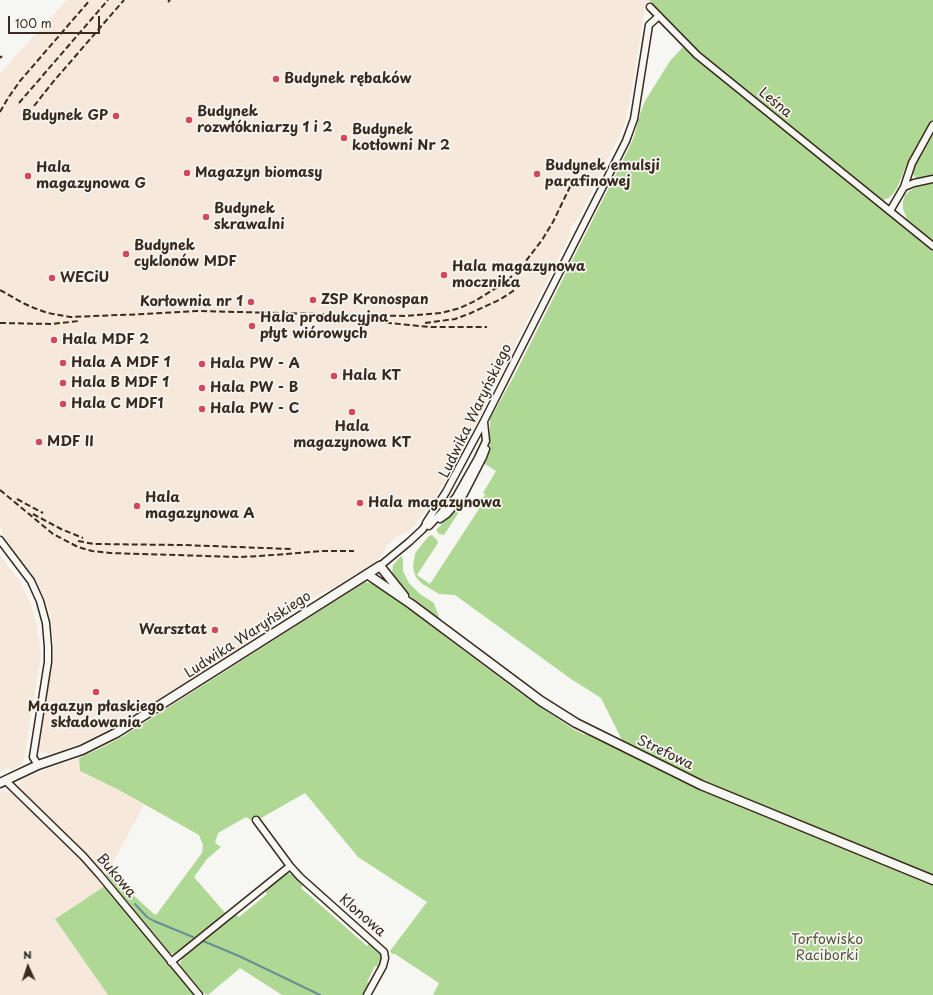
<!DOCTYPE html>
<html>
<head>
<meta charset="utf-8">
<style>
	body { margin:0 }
	#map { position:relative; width:933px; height:995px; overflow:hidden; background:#f6f6f2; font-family:"Playpen Sans",sans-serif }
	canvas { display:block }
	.north { position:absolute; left:8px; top:947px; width:40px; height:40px; -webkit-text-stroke:3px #f6f6f2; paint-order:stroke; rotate:357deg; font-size:11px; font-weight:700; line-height:16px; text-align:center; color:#3b2a1e }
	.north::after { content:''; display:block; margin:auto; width:14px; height:18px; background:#3b2a1e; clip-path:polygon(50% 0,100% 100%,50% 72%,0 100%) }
	.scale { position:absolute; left:8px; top:16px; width:92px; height:18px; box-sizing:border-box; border:2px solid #3b2a1e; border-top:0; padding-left:5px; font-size:12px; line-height:14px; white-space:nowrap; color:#3b2a1e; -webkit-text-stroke:3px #f6f6f2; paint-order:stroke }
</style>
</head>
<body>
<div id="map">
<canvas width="933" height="995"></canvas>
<div class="north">N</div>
<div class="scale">100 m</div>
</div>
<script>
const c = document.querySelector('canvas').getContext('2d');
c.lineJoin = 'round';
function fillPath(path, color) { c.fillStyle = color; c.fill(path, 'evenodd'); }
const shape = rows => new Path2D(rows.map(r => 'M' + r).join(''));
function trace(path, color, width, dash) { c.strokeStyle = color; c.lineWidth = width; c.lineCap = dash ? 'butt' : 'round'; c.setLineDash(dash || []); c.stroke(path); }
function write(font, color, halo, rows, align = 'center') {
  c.font = font + ' "Playpen Sans",sans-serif'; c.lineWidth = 3.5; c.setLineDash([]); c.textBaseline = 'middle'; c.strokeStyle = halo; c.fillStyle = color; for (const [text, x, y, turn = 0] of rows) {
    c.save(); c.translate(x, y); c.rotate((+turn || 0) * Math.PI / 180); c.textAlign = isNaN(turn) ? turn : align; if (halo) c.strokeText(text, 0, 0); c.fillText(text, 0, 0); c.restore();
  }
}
const built = shape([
	[67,0,649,0,645,6,630,101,624,126,581,214,571,228,569,237,451,473,438,492,436,498,415,525,408,532,400,535,387,545,384,553,377,560,338,585,318,595,261,628,260,633,257,636,119,724,82,743,50,754,40,752,38,746,49,671,54,658,53,637,50,614,45,599,35,578,1,532,3,531,0,527,0,73],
	[0,555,19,580,31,605,37,625,41,655,24,760,21,765,11,770,7,768,0,772],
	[79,758,80,772,119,790,144,805,106,875,86,853,17,786,23,779,44,770],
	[2,790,10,793,11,792,68,845,105,886,55,919,108,995,0,995,0,791]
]);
const green = shape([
	[649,0,933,0,933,121,906,166,897,188,893,194,889,198,883,200,880,200,699,52],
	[683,47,933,251,933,876,703,782,624,744,601,698,571,679,455,595,439,594,421,583,416,577,414,572,413,566,415,554,418,549,429,536,432,535,437,540,438,543,417,575,430,584,479,509,475,506,476,503,478,503,482,497,484,497,485,494,483,493,496,471,483,463,490,447,490,419,513,378,628,150,634,137,641,111,645,101,670,61],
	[933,130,933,176,916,178,912,173,913,168],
	[933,182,933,242,908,222,903,209,903,201,905,195,911,190,923,184],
	[468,498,473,501,471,503,466,501,444,535,439,534,436,530],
	[401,556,403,559,403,571,409,583,420,594,434,603,439,617,438,619,412,598,393,576,392,573,393,565],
	[365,582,373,584,421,615,447,638,523,695,546,711,575,730,583,734,590,735,700,789,933,884,933,995,433,995,439,983,395,954,392,954,390,951,427,902,358,857,305,793,254,822,246,817,218,833,215,843,221,847,207,859,194,877,226,914,178,953,174,954,169,953,106,875,108,872,154,914,156,915,202,853,203,845,199,835,119,790,80,771,79,758,105,746,122,737],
	[287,873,293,875,304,884,301,888,367,946,370,943,381,953,382,960,381,965,379,967,375,966,367,982,370,984,364,995,282,995,240,968,208,995,203,993,181,967,180,963,183,958,182,957,235,914,239,917,267,894,264,890,284,874],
	[105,886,184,981,195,995,108,995,55,919]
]);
const stream = shape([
	[135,904,147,917,154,921,193,937],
	[203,941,239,956,320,995]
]);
const street = shape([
	[650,7,697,55,933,246],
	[904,187,914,183,933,179],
	[890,211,904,187,912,163,933,125],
	[440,519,447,514,464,494,483,457,486,449],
	[426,523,446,492,484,421,626,141,634,119,649,25,659,16],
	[429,526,456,497,478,458,486,441,484,422],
	[0,540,31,581,40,601,46,623,48,647,48,662,33,757,38,765],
	[380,566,409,542,423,529,428,521],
	[6,781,83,856,99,874,199,995],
	[256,820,290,866,300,877,384,952,385,958,383,966,367,995],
	[171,962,290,866]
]);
const secondary = shape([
	[367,574,411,604,541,701,576,723,701,785,933,880],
	[0,783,38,765,82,750,116,733,380,566,404,596]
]);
const rail = shape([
	[168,2,170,0],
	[0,58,2,56],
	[19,103,108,0],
	[34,106,53,82,124,0],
	[0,112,8,98,20,81,90,0],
	[0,290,23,303,34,308,48,313,70,317,145,314,197,311,405,316,441,313,460,308,475,301,504,283,519,270,542,240,553,222,580,166],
	[359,320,430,327,487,327],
	[0,323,52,324,79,321],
	[425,323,455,319,471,313,501,299,516,289],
	[0,490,53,534,78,547,92,551,110,553,239,557,260,556,323,551,354,551],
	[17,499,43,513],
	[33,514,61,529,83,538],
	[78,541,94,544,183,545,291,549]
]);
const markers = [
	[276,79,4,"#d1495b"],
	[116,116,4,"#d1495b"],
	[189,120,4,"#d1495b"],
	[344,138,4,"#d1495b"],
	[187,173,4,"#d1495b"],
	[537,174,4,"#d1495b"],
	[28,176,4,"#d1495b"],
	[206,217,4,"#d1495b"],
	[126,254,4,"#d1495b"],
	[444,275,4,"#d1495b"],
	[52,278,4,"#d1495b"],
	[313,300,4,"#d1495b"],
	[251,302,4,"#d1495b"],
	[252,326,4,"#d1495b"],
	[54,340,4,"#d1495b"],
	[63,363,4,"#d1495b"],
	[202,364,4,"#d1495b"],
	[334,376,4,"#d1495b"],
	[63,383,4,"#d1495b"],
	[202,388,4,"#d1495b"],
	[63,404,4,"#d1495b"],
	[202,409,4,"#d1495b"],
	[352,412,4,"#d1495b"],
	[39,442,4,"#d1495b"],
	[360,503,4,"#d1495b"],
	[137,506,4,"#d1495b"],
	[215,630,4,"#d1495b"],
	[96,692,4,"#d1495b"]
];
const poiNames = [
	["Budynek rębaków",284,79],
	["Budynek",197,112],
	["rozwłókniarzy 1 i 2",197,128],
	["Budynek GP",108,116,"right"],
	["Budynek",352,130],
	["kotłowni Nr 2",352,146],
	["Budynek emulsji",545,166],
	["parafinowej",545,182],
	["Hala",36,168],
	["magazynowa G",36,184],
	["Magazyn biomasy",195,173],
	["Budynek",214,209],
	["skrawalni",214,225],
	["Budynek",134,246],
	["cyklonów MDF",134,262],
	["Hala magazynowa",452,267],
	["mocznika",452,283],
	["WECiU",60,278],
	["ZSP Kronospan",321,300],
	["Korłownia nr 1",243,302,"right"],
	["Hala produkcyjna",260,318],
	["płyt wiórowych",260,334],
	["Hala MDF 2",62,340],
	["Hala A MDF 1",71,363],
	["Hala PW - A",210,364],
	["Hala KT",342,376],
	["Hala B MDF 1",71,383],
	["Hala PW - B",210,388],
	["Hala C MDF1",71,404],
	["Hala PW - C",210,409],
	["Hala",352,427,"center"],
	["magazynowa KT",352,443,"center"],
	["MDF II",47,442],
	["Hala",145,498],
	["magazynowa A",145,514],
	["Hala magazynowa",368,503],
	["Warsztat",207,630,"right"],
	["Magazyn płaskiego",96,707,"center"],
	["składowania",96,723,"center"]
];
const streetNames = [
	["Leśna",775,103,39],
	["Ludwika Waryńskiego",476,411,-64],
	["Ludwika Waryńskiego",248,635,-33],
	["Strefowa",665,753,26],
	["Bukowa",116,876,50],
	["Klonowa",362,916,41]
];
const parkNames = [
	["Torfowisko",827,940],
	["Raciborki",827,956]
];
fillPath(built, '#f6e8db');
fillPath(green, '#b0d895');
trace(stream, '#678f95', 2);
trace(street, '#3b2a1e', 9);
trace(secondary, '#3b2a1e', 11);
trace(street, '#f6f6f2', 6);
trace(secondary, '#f6f6f2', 8);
trace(rail, '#3b2a1e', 2, [6, 3]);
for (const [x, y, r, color] of markers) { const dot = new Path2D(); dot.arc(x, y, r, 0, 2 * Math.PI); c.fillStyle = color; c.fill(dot); trace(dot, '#f6f6f2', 1.5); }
write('bold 14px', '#3b2a1e', '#f6f6f2', poiNames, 'left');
write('14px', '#3b2a1e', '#f6f6f2', streetNames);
write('14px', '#58563c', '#f6f6f2', parkNames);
</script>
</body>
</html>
